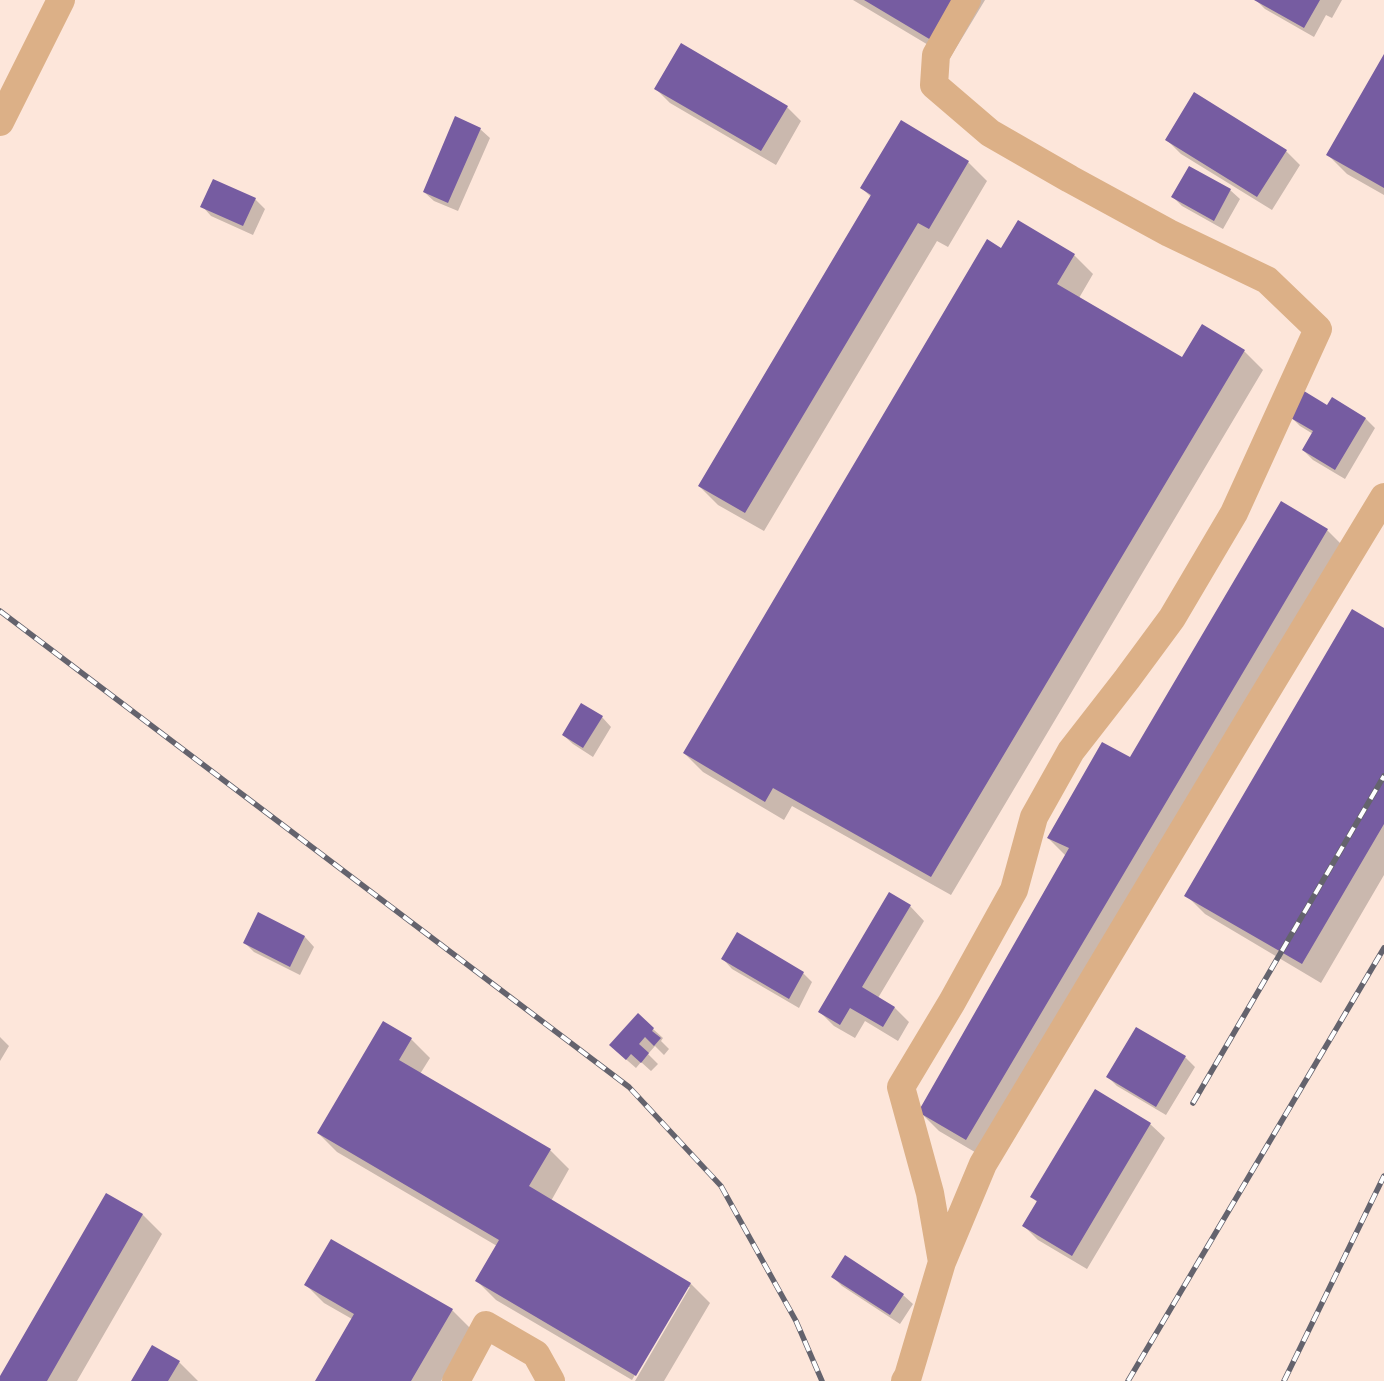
<!DOCTYPE html>
<html>
<head>
<meta charset="utf-8">
<style>
	body { margin:0 }
	canvas { display:block; background:#f5f4fa }
</style>
</head>
<body>
<canvas width="1384" height="1381"></canvas>
<script>
const c = document.querySelector('canvas').getContext('2d');
c.lineJoin = 'round';
function fillPath(path, color) { c.fillStyle = color; c.fill(path, 'evenodd'); }
const shape = rows => new Path2D(rows.map(r => 'M' + r).join(''));
function trace(path, color, width, dash) { c.strokeStyle = color; c.lineWidth = width; c.lineCap = dash ? 'butt' : 'round'; c.setLineDash(dash || []); c.stroke(path); }
const industrial = shape([
	[0,0,1384,0,1384,1381,0,1381]
]);
const shadow = shape([
	[853,0,985,0,950,58],
	[1256,0,1342,0,1332,18,1326,15,1314,37,1265,9],
	[1384,57,1384,195,1347,174,1328,155],
	[656,89,787,107,801,121,776,165,670,103],
	[901,122,968,162,987,181,948,247,937,241,764,531,718,505,699,486,871,197,862,188],
	[480,129,490,138,458,211,434,201,424,192],
	[1166,139,1286,151,1300,165,1272,210,1181,154],
	[1230,190,1240,199,1223,229,1182,206,1173,197],
	[255,199,265,209,253,235,211,216,202,206],
	[1002,249,1074,255,1093,274,1079,298,1182,359,1202,325,1244,351,1263,370,951,895,792,806,784,820,703,772,684,753],
	[1327,407,1366,419,1375,428,1345,479,1313,460,1303,450,1313,434,1300,426,1290,416],
	[1327,530,1346,549,985,1158,939,1131,920,1112,1066,856,1048,838,1130,758],
	[1384,629,1384,875,1321,983,1205,914,1186,895],
	[602,717,611,727,593,757,573,744,563,735],
	[910,906,924,921,878,998,895,1008,909,1022,898,1041,865,1021,855,1038,834,1026,820,1012],
	[259,914,305,937,314,947,300,975,254,952,245,943],
	[723,959,803,973,812,982,799,1008,732,969],
	[1136,1028,1185,1057,1195,1067,1166,1115,1117,1086,1108,1077],
	[653,1029,663,1038,661,1041,669,1049,664,1055,655,1046,648,1054,658,1064,651,1071,641,1062,636,1068,620,1054],
	[0,1037,9,1046,0,1061],
	[411,1039,430,1058,420,1074,550,1150,569,1169,551,1201,691,1284,710,1303,664,1381,635,1381,690,1287,687,1287,632,1380,496,1300,477,1281,497,1246,337,1152,318,1133],
	[1150,1124,1165,1138,1087,1269,1038,1240,1024,1226,1037,1202,1032,1197],
	[107,1195,143,1215,162,1234,77,1381,0,1381,0,1379],
	[832,1276,903,1295,913,1304,900,1324,842,1286],
	[305,1284,452,1310,471,1329,441,1381,316,1381,352,1319,324,1303],
	[179,1362,198,1381,132,1381]
]);
const building = shape([
	[864,0,955,0,931,40],
	[1254,0,1320,0,1304,28],
	[681,43,788,106,761,151,654,89],
	[1384,54,1384,188,1326,155],
	[1194,92,1287,150,1257,197,1165,140],
	[455,116,481,128,448,203,423,192],
	[901,120,969,161,929,229,918,223,745,513,698,486,871,195,860,188],
	[1189,166,1231,189,1214,221,1171,197],
	[213,179,256,198,243,226,200,207],
	[1018,220,1075,254,1057,284,1182,357,1202,324,1245,350,931,877,773,788,765,802,683,753,987,239,1001,248],
	[1304,391,1327,405,1332,397,1366,418,1335,470,1302,450,1313,431,1289,417],
	[1281,501,1328,529,966,1140,918,1112,1069,848,1047,838,1102,742,1130,757],
	[1352,609,1384,628,1384,824,1302,964,1184,896],
	[581,703,603,716,583,748,562,735],
	[889,892,911,905,862,987,895,1007,883,1027,850,1008,840,1025,818,1012],
	[258,912,305,936,290,967,243,943],
	[737,932,804,972,789,999,721,959],
	[638,1013,654,1028,652,1031,661,1038,654,1046,645,1037,639,1044,649,1053,641,1063,631,1054,626,1060,609,1045],
	[383,1021,412,1038,399,1060,551,1149,529,1186,691,1283,636,1376,475,1281,499,1240,317,1133],
	[1136,1027,1186,1056,1156,1107,1106,1077],
	[1095,1089,1151,1123,1072,1256,1022,1226,1037,1201,1030,1197],
	[106,1193,143,1214,47,1381,0,1381,0,1376],
	[331,1239,453,1309,411,1381,315,1381,354,1314,304,1285],
	[845,1255,904,1294,890,1315,831,1277],
	[152,1345,180,1361,168,1381,131,1381]
]);
const minor = shape([
	[0,122,61,0],
	[942,1262,930,1193,901,1087,952,1002,1014,890,1034,817,1071,751,1127,679,1172,618,1234,513,1318,329,1267,280,1169,233,1070,179,990,133,934,85,936,55,967,0],
	[456,1381,486,1325,536,1354,551,1381],
	[905,1381,908,1376,942,1262,983,1164,1255,710,1384,497]
]);
const rail = shape([
	[0,611,629,1087,721,1186,796,1321,822,1381],
	[1193,1103,1384,776],
	[1128,1381,1384,948],
	[1284,1381,1384,1176]
]);
fillPath(industrial, '#fde6da');
fillPath(shadow, '#0003');
fillPath(building, '#765ca1');
trace(minor, '#dcb087', 28);
trace(rail, '#64636d', 5.5);
trace(rail, '#fff', 4, [11]);
</script>
</body>
</html>
